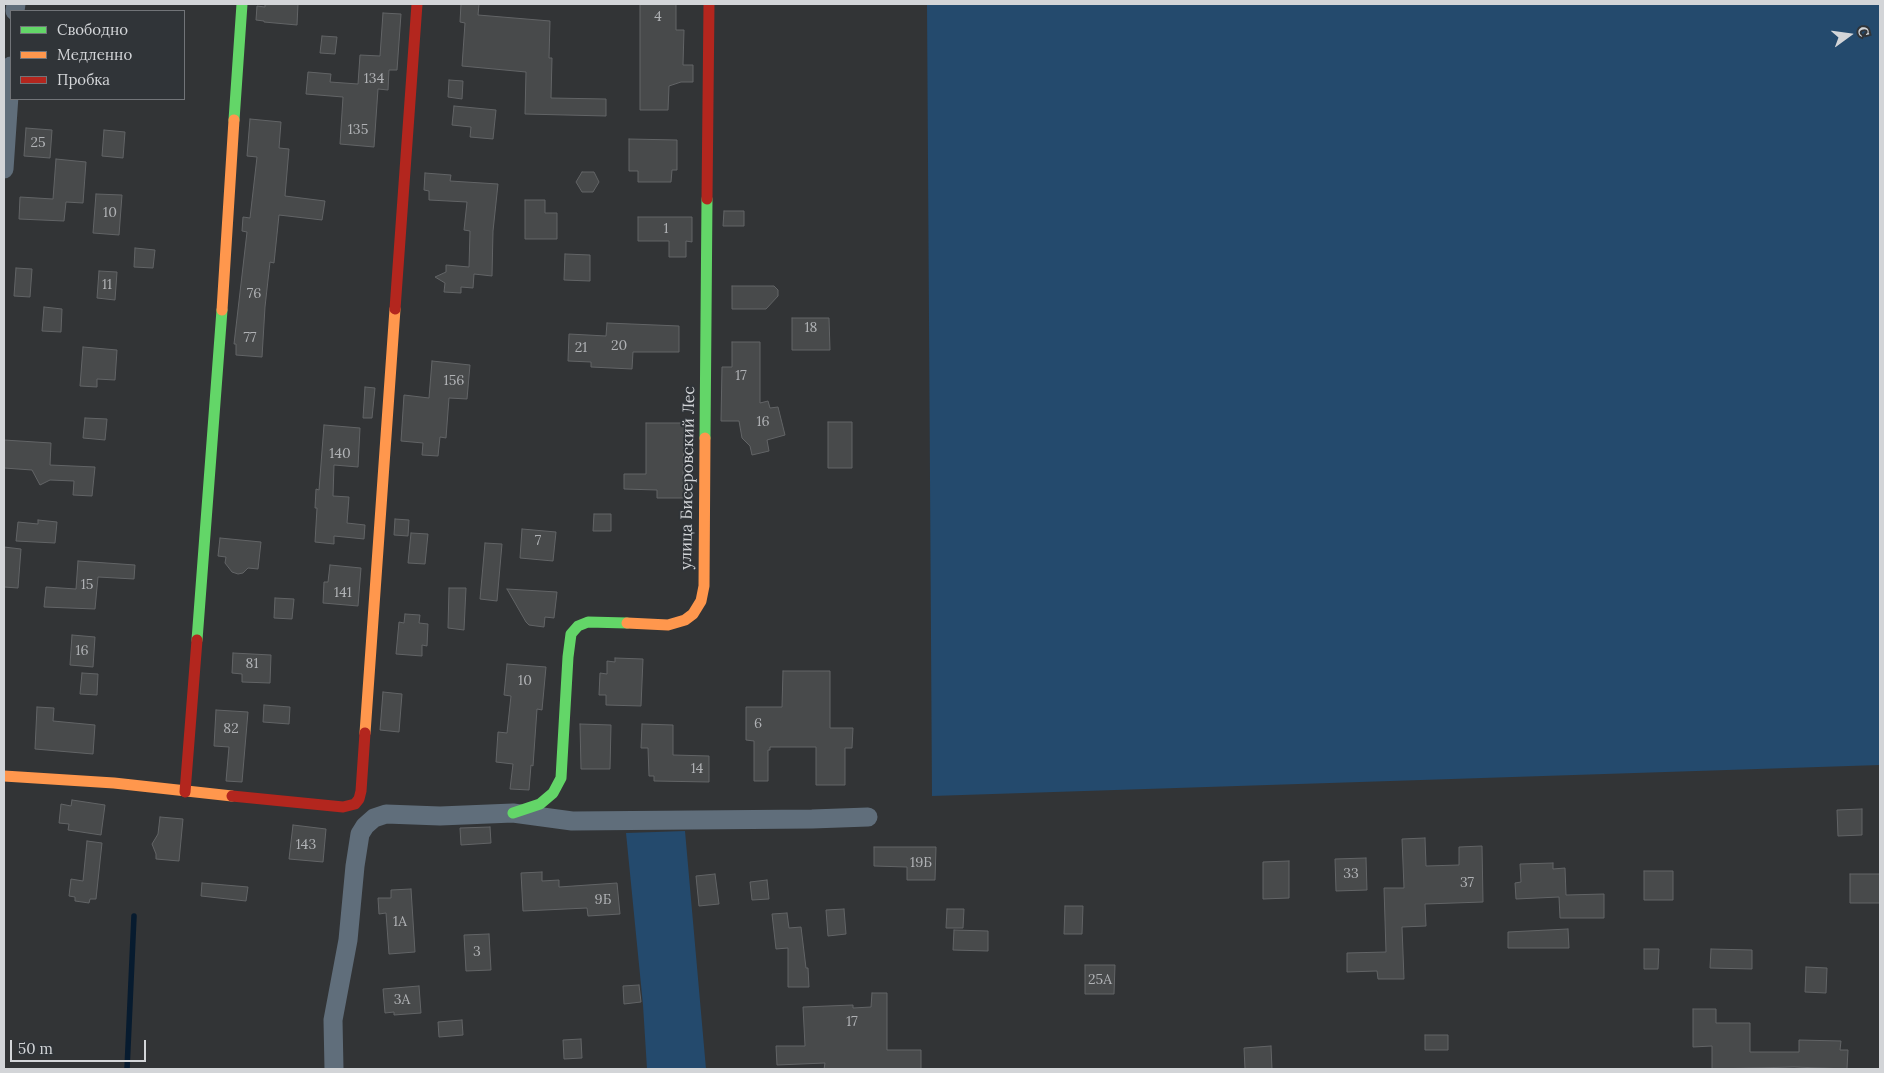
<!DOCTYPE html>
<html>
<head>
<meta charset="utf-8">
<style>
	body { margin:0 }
	#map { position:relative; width:1884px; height:1073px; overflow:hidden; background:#323436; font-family:Lora,serif }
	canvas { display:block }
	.frame { position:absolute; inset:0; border:5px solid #d3d5d8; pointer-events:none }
	.legend { position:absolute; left:10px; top:10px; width:175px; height:90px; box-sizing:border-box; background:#303438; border:1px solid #717478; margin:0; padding:6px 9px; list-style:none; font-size:15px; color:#d3d5d8 }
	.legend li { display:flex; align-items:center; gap:10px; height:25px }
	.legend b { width:25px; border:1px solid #717478 }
	.north { position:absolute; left:1824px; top:10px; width:50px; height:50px; -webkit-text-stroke:4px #303438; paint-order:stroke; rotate:76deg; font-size:14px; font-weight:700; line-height:20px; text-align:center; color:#d3d5d8 }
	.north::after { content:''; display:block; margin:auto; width:18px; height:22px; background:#d3d5d8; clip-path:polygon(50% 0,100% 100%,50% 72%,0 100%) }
	.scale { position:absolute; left:10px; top:1040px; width:136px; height:22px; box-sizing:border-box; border:2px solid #d3d5d8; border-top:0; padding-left:6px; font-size:15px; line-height:18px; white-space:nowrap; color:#d3d5d8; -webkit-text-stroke:4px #303438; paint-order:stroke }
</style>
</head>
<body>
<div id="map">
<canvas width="1884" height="1073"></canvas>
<div class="frame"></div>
<ul class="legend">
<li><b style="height:6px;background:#63d668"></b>Свободно</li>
<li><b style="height:6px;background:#ff974d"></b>Медленно</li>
<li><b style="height:6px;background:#b3261e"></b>Пробка</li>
</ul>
<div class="north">С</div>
<div class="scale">50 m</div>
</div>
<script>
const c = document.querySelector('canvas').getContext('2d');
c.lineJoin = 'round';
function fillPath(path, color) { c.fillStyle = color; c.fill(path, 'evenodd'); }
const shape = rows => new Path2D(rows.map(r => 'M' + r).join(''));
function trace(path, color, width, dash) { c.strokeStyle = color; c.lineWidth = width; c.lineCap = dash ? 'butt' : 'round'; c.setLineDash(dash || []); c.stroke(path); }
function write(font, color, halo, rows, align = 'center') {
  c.font = font + ' Lora,serif'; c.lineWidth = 4; c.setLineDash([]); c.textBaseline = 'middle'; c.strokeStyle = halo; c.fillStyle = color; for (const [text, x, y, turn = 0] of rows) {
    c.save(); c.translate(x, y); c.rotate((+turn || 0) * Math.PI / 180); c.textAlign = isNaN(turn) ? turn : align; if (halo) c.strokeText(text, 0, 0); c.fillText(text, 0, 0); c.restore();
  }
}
const green = shape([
	[927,4,1880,4,1880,765,932,796],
	[685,831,706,1069,647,1069,643,1005,626,833]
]);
const stream = shape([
	[127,1069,134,916]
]);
const building = shape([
	[265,4,298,4,297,25,264,22,264,21,256,20,257,6,265,7,265,4],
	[461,4,479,4,478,15,550,21,549,58,552,58,551,98,606,99,606,116,525,114,526,72,462,66,465,23,460,22,461,4],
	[640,4,676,4,676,30,684,30,683,65,693,65,693,82,681,82,669,86,668,110,640,110,640,4],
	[383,13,401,14,397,70,389,70,388,90,378,89,374,147,340,144,343,97,306,94,308,72,331,74,330,82,358,84,360,55,380,56,383,13],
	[322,36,337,37,335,54,320,53,322,36],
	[449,80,463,81,462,99,448,97,449,80],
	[454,106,496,110,493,139,470,137,471,127,452,125,454,106],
	[250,119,281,122,279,148,289,149,285,196,325,201,322,220,279,215,274,263,270,262,265,307,262,357,236,355,236,344,234,344,247,232,242,231,243,217,250,218,257,157,247,156,250,119],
	[26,128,52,130,50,158,24,156,26,128],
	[104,130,125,132,123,158,102,156,104,130],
	[629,139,677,140,677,170,672,170,671,182,638,182,638,171,629,171,629,139],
	[56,159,86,162,83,203,66,202,64,221,19,219,20,197,53,199,56,159],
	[582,172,594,172,599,182,593,192,582,192,576,182,582,172],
	[425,173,451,175,450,181,498,184,493,231,492,276,474,274,473,288,461,287,461,293,444,292,445,283,435,277,446,272,446,265,469,267,470,231,464,230,467,202,429,200,429,191,424,190,425,173],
	[96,194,122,195,119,235,93,233,96,194],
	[525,200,545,200,545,213,557,213,557,239,525,239,525,200],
	[724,211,744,211,744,226,723,226,724,211],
	[638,217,692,217,692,242,686,241,686,257,669,257,669,241,638,241,638,217],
	[135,248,155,250,153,268,134,267,135,248],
	[565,254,590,255,590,281,564,280,565,254],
	[16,268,32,269,30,297,14,296,16,268],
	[99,271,117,272,115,300,97,298,99,271],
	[732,286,774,286,778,290,778,296,766,309,732,309,732,286],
	[44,307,62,309,61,332,42,331,44,307],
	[792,318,829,318,830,350,792,350,792,318],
	[607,323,679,326,679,352,633,352,632,369,591,367,591,362,568,361,569,334,606,336,607,323],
	[732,342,760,342,760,403,768,401,770,408,778,407,785,435,767,440,769,451,752,455,750,446,742,438,739,421,721,421,722,367,732,367,732,342],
	[83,347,117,350,115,380,97,379,97,387,80,386,83,347],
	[432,361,470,365,467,399,449,398,446,438,440,437,438,456,422,455,423,443,401,441,404,395,429,398,432,361],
	[365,387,375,388,372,418,363,418,365,387],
	[85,418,107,419,105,440,83,438,85,418],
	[828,422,852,422,852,468,828,468,828,422],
	[646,423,684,423,683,479,690,479,690,498,657,498,657,490,624,489,624,474,646,474,646,423],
	[324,425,360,428,358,467,334,465,333,496,349,497,347,523,365,525,364,539,334,536,334,544,315,542,317,508,315,508,316,489,319,490,324,425],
	[4,440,51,443,50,465,95,467,92,496,73,495,74,481,50,480,40,485,32,470,4,468,4,440],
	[594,514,611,514,611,531,593,531,594,514],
	[395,519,409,520,408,536,394,535,395,519],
	[38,520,57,522,55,543,16,541,18,522,38,524,38,520],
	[522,529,556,532,553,561,520,558,522,529],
	[411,533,428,534,425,564,408,563,411,533],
	[220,538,261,542,258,569,248,568,243,573,238,574,232,572,225,563,226,557,218,556,220,538],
	[485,543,502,544,497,601,480,599,485,543],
	[4,547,21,549,18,588,4,587,4,547],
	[78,561,135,565,134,579,98,577,95,609,44,607,46,587,76,589,78,561],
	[330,565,361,568,358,606,323,603,324,582,328,582,330,565],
	[449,588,466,588,464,630,448,628,449,588],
	[507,589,557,592,554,618,545,617,544,627,529,625,526,622,507,589],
	[275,598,294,599,292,619,274,618,275,598],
	[405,614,420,615,419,623,428,624,427,646,422,645,422,656,396,654,399,622,404,623,405,614],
	[72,635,95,637,93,667,70,665,72,635],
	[233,653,271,655,270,683,242,682,242,674,232,673,233,653],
	[615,658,643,659,641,706,606,705,606,695,599,695,600,673,607,674,607,661,615,662,615,658],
	[507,664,546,667,542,710,537,709,533,766,531,765,529,790,510,789,513,764,496,762,498,732,507,733,511,696,504,695,507,664],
	[783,671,830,671,830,728,853,728,852,748,845,748,845,785,816,785,816,747,770,747,770,750,768,750,768,781,754,781,754,741,746,740,746,707,782,707,783,671],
	[82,673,98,674,97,695,80,694,82,673],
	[383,692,402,694,399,732,380,730,383,692],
	[264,705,290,707,289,724,263,722,264,705],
	[37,707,54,708,53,721,95,725,93,754,35,749,37,707],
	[216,710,248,712,242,782,226,781,229,747,214,746,216,710],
	[580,724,611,725,610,769,581,769,580,724],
	[642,724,673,725,673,755,709,756,709,782,654,781,654,776,649,776,648,748,641,748,642,724],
	[72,800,105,805,101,835,68,830,69,824,59,823,61,804,71,806,72,800],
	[1862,809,1862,835,1838,836,1837,810,1862,809],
	[160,817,183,819,179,861,156,859,156,854,152,844,158,834,160,817],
	[293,825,326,829,323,862,289,859,293,825],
	[490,827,491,843,461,845,460,828,490,827],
	[1425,838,1426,866,1459,865,1459,847,1482,846,1483,902,1425,904,1426,926,1402,927,1404,979,1378,979,1377,971,1347,972,1347,953,1386,952,1384,888,1404,888,1402,839,1425,838],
	[87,841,102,843,96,899,90,899,89,903,75,901,75,897,69,896,71,879,83,881,87,841],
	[874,847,936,847,935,880,907,880,907,867,874,866,874,847],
	[1366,858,1367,890,1336,891,1335,859,1366,858],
	[1289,861,1289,898,1263,899,1263,862,1289,861],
	[1553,863,1553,869,1565,868,1566,895,1604,894,1604,918,1560,918,1559,897,1516,899,1515,883,1521,882,1520,864,1553,863],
	[1644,871,1673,871,1673,900,1644,900,1644,871],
	[542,872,542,881,559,880,559,887,617,883,620,914,588,916,587,908,523,911,521,873,542,872],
	[715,874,719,904,699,906,696,876,715,874],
	[1850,874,1880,874,1880,903,1850,903,1850,874],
	[767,880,769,899,752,900,750,882,767,880],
	[202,883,248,887,246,901,201,896,202,883],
	[411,889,415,952,389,954,386,913,379,914,378,898,391,898,391,890,411,889],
	[1065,906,1083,906,1082,934,1064,934,1065,906],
	[844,909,846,934,828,936,826,910,844,909],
	[947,909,964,909,963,928,946,928,947,909],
	[787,913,789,928,801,927,806,968,808,968,809,987,788,987,788,948,776,949,772,914,787,913],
	[1568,929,1569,948,1508,948,1508,932,1568,929],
	[954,930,988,931,988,951,953,950,954,930],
	[489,934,491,970,466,971,464,935,489,934],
	[1644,949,1659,949,1658,969,1644,969,1644,949],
	[1711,949,1752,950,1752,969,1710,968,1711,949],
	[1085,965,1115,965,1114,994,1085,994,1085,965],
	[1806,967,1827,968,1826,993,1805,992,1806,967],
	[639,985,641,1002,624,1004,623,986,639,985],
	[419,986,421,1013,394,1015,394,1012,385,1013,383,989,419,986],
	[872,993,887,993,887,1050,921,1050,921,1069,824,1069,825,1063,777,1065,776,1046,805,1046,803,1007,853,1005,853,1008,871,1007,872,993],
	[1693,1009,1716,1009,1716,1023,1750,1023,1750,1052,1799,1052,1799,1040,1841,1041,1840,1050,1848,1050,1847,1069,1794,1067,1712,1069,1712,1046,1693,1047,1693,1009],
	[462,1020,463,1035,439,1037,438,1022,462,1020],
	[1425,1035,1448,1035,1448,1050,1425,1050,1425,1035],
	[581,1039,582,1058,564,1059,563,1040,581,1039],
	[1271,1046,1272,1069,1245,1069,1244,1048,1271,1046]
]);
const street = shape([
	[15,11,16,4],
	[4,169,11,66],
	[334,1069,333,1020,348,940,355,866,360,834,365,826,374,818,386,814,440,816,513,813,572,821,812,819,868,817]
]);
const fast = shape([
	[234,120,242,4],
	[705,438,707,199],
	[197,640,222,310],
	[513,813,540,804,553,793,561,778,568,657,571,634,578,626,588,622,627,623]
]);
const slow = shape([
	[222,310,234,120],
	[627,623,668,625,685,620,693,614,701,601,704,586,705,438],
	[365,733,395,309],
	[4,776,114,783,232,796]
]);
const jam = shape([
	[707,199,709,4],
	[395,309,417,4],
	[185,792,197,640],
	[232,796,343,807,355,804,359,799,361,791,365,733]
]);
const numberNames = [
	["4",658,17],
	["134",374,79],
	["135",358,130],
	["25",38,143],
	["10",110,213],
	["1",666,229],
	["11",107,285],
	["76",254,294],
	["18",811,328],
	["77",250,338],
	["20",619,346],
	["21",581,348],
	["17",741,376],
	["156",454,381],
	["16",763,422],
	["140",340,454],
	["7",538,541],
	["15",87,585],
	["141",343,593],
	["16",82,651],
	["81",252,664],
	["10",525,681],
	["6",758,724],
	["82",231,729],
	["14",697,769],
	["143",306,845],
	["19Б",921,863],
	["33",1351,874],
	["37",1467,883],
	["9Б",603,900],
	["1А",400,922],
	["3",477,952],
	["25А",1100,980],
	["3А",402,1000],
	["17",852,1022]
];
const streetNames = [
	["улица Бисеровский Лес",688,478,-89]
];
fillPath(green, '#244a6d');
trace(stream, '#071b2f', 5.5);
fillPath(building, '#484a4b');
trace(building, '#626466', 1);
trace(street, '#606e7b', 19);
trace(fast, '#63d668', 11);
trace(slow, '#ff974d', 11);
trace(jam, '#b3261e', 11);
write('14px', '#b0b2b5', null, numberNames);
write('16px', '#d3d5d8', '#303438', streetNames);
</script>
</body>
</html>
